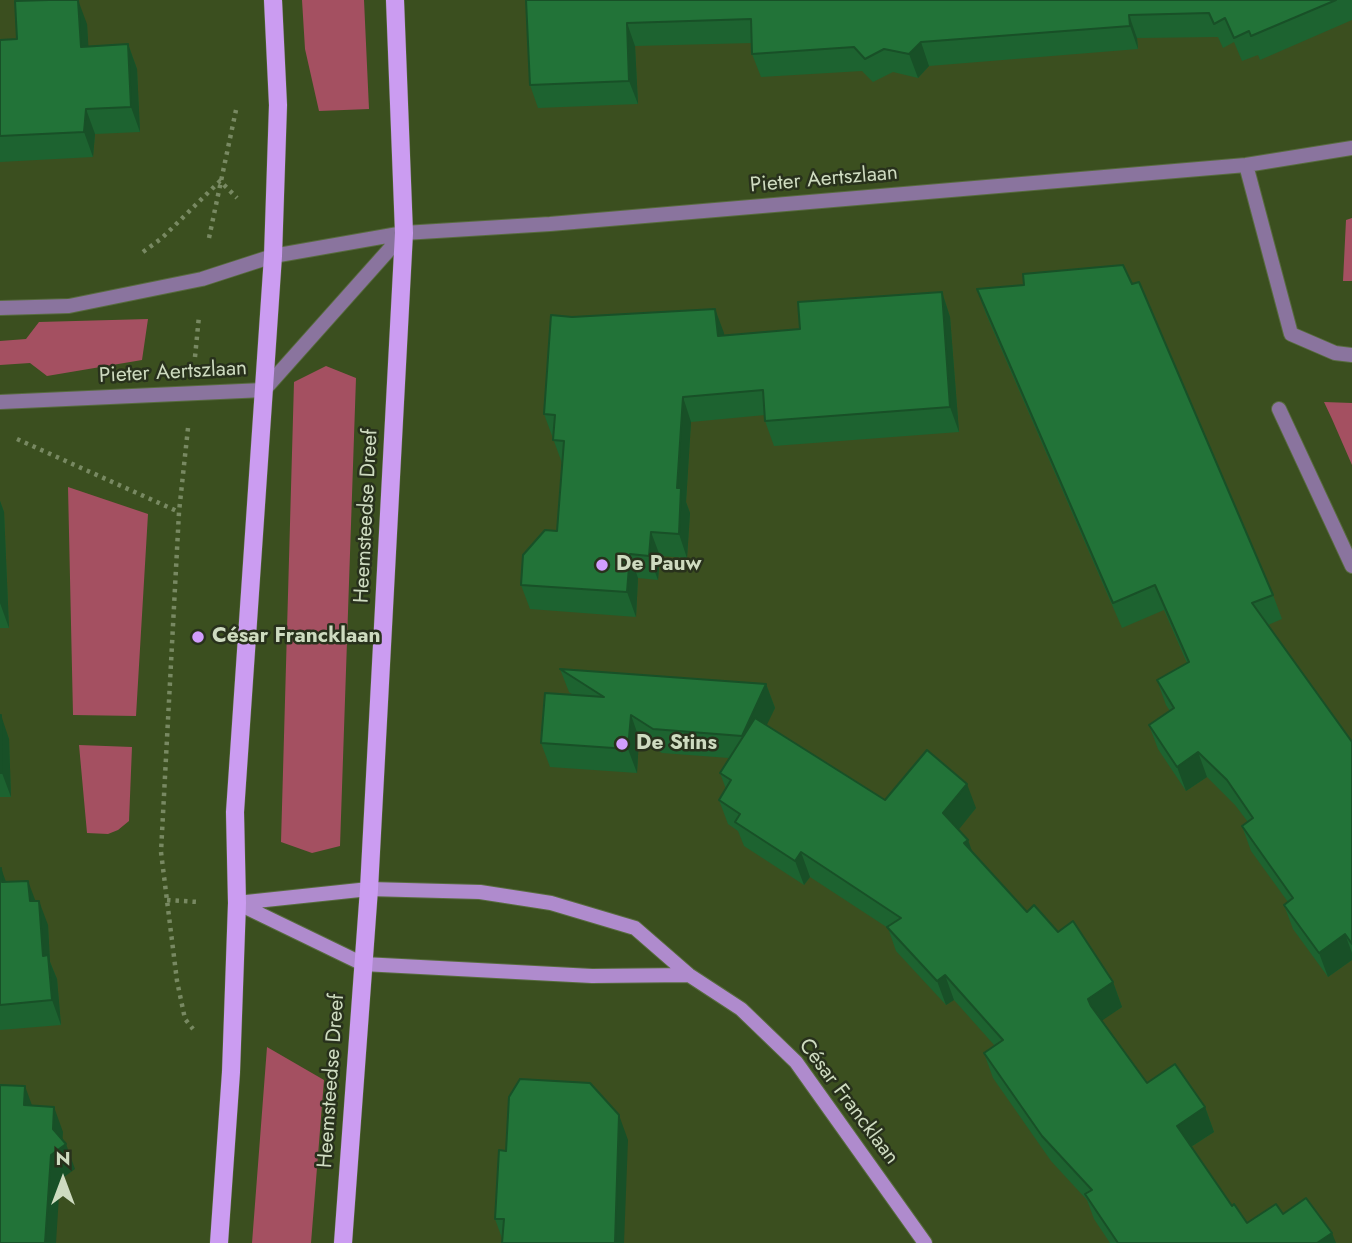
<!DOCTYPE html>
<html>
<head>
<meta charset="utf-8">
<style>
	body { margin:0 }
	#map { position:relative; width:1352px; height:1243px; overflow:hidden; background:#3b4f1f; font-family:Jost,sans-serif }
	canvas { display:block }
	.north { position:absolute; left:28px; top:1145px; width:70px; height:70px; -webkit-text-stroke:5px #28311c; paint-order:stroke; rotate:0deg; font-size:19px; font-weight:700; line-height:28px; text-align:center; color:#cedbc0 }
	.north::after { content:''; display:block; margin:auto; width:24px; height:32px; background:#cedbc0; clip-path:polygon(50% 0,100% 100%,50% 72%,0 100%) }
</style>
</head>
<body>
<div id="map">
<canvas width="1352" height="1243"></canvas>
<div class="north">N</div>
</div>
<script>
const c = document.querySelector('canvas').getContext('2d');
c.lineJoin = 'round';
function fillPath(path, color) { c.fillStyle = color; c.fill(path, 'evenodd'); }
const shape = rows => new Path2D(rows.map(r => 'M' + r).join(''));
function trace(path, color, width, dash) { c.strokeStyle = color; c.lineWidth = width; c.lineCap = dash ? 'butt' : 'round'; c.setLineDash(dash || []); c.stroke(path); }
function write(font, color, halo, rows, align = 'center') {
  c.font = font + ' Jost,sans-serif'; c.lineWidth = 5; c.setLineDash([]); c.textBaseline = 'middle'; c.strokeStyle = halo; c.fillStyle = color; for (const [text, x, y, turn = 0] of rows) {
    c.save(); c.translate(x, y); c.rotate((+turn || 0) * Math.PI / 180); c.textAlign = isNaN(turn) ? turn : align; if (halo) c.strokeText(text, 0, 0); c.fillText(text, 0, 0); c.restore();
  }
}
const green = shape([
	[302,0,364,0,369,109,319,111,305,49],
	[1352,218,1352,281,1343,281,1346,220],
	[148,319,142,360,47,376,30,363,0,365,0,341,26,339,39,322],
	[326,366,356,378,340,846,312,853,281,842,294,382],
	[1324,402,1352,403,1352,465,1332,419],
	[68,487,148,514,136,716,73,715],
	[79,745,132,747,129,821,118,830,108,834,87,833],
	[267,1047,324,1080,311,1243,252,1243]
]);
const path = shape([
	[209,238,236,110],
	[143,252,162,238,220,181,237,198],
	[195,357,199,316],
	[188,428,179,512,161,852,177,981,185,1019,193,1029],
	[17,439,179,512],
	[167,900,198,902]
]);
const minor = shape([
	[1246,165,1291,334,1335,353,1352,355],
	[404,233,550,224,1246,165,1352,148],
	[1279,409,1352,566]
]);
const tertiary = shape([
	[0,308,69,306,202,279,273,256,404,233],
	[0,402,264,390,404,233]
]);
const secondary = shape([
	[237,903,369,889,480,892,551,903,635,928,689,975,741,1009,796,1062,925,1243],
	[237,903,363,964,592,976,689,975]
]);
const primary = shape([
	[219,1243,231,1072,237,903,235,812,273,256,278,105,273,0],
	[343,1243,369,889,404,233,395,0]
]);
const wall = shape([
	[526,0,1352,0,1352,20,1260,60,1258,55,1242,61,1234,42,1223,48,1218,37,1137,38,1138,49,929,66,918,78,893,72,873,82,862,71,761,77,752,54,752,43,635,46,638,104,538,108,530,85],
	[87,24,88,46,128,44,137,69,140,132,95,134,93,157,0,162,0,40,17,39],
	[977,289,1273,595,1282,619,1268,625,1352,742,1352,960,1328,977,1293,929,1284,905,1288,902,1251,851,1242,826,1248,822,1235,805,1207,777,1186,791,1158,749,1149,725,1170,711,1166,705,1157,680,1187,663,1164,610,1122,628,986,314],
	[942,292,950,317,959,432,774,446,765,421,765,415,691,422,686,502,690,513,687,558,660,556,658,580,638,578,636,617,530,609,521,585,557,531,562,463,544,414,572,317,715,309,724,336,800,329],
	[0,501,4,512,9,628,0,628],
	[560,669,766,684,775,708,766,725,885,800,976,808,958,830,968,840,972,852,1027,912,1058,932,1113,982,1122,1007,1102,1020,1147,1083,1205,1107,1214,1132,1191,1147,1232,1206,1247,1223,1283,1214,1336,1243,1110,1243,1094,1219,1087,1200,1051,1161,993,1078,984,1053,995,1046,954,1000,946,1005,896,951,888,928,810,877,804,885,744,846,738,831,728,824,719,800,726,789,720,773,729,758,662,753,639,738,637,773,550,767,541,743,573,695,569,692],
	[0,715,9,739,11,797,0,797],
	[0,869,6,882,35,901,48,925,50,962,57,979,61,1025,0,1030],
	[628,1140,503,1241,495,1219,506,1151]
]);
const shadedWall = shape([
	[78,0,87,24,90,72,81,47],
	[1129,15,1137,38,1138,49,1130,26],
	[627,23,635,46,638,104,629,81],
	[921,42,929,66,918,78,909,54],
	[128,44,137,69,140,132,131,107],
	[86,109,95,134,93,157,84,132],
	[942,292,950,317,959,432,950,407],
	[715,309,724,333,727,361,718,336],
	[683,397,691,422,686,502,690,513,687,558,679,534,677,488],
	[0,501,4,512,9,628,0,603],
	[651,532,660,556,658,580,649,556],
	[630,554,638,578,636,617,627,592],
	[766,684,775,708,750,760,742,736],
	[1,715,9,739,11,797,2,773],
	[631,715,639,738,637,773,628,749],
	[1198,752,1207,777,1186,791,1177,767],
	[967,784,976,808,952,838,943,813],
	[968,840,977,865,964,843],
	[801,852,810,877,804,885,795,861],
	[1,868,10,893,2,882],
	[28,881,37,905,30,901],
	[39,901,48,925,50,962,57,979,61,1025,52,1000,43,956],
	[1345,934,1352,953,1352,960,1328,977,1319,953],
	[945,975,954,1000,946,1005,937,981],
	[1113,982,1122,1007,1097,1024,1088,999],
	[25,1086,34,1111,24,1105],
	[54,1107,63,1132,62,1147,66,1144,75,1169,60,1180,56,1243,45,1243],
	[1205,1107,1214,1132,1186,1150,1177,1126],
	[619,1115,628,1140,624,1243,615,1243],
	[1332,1233,1336,1243,1317,1243]
]);
const building = shape([
	[49,0,78,0,81,47,128,44,131,107,86,109,84,132,0,136,0,40,17,39,15,1,49,0],
	[526,0,1336,0,1251,36,1249,31,1234,38,1225,18,1214,24,1209,13,1129,15,1130,26,921,42,909,54,884,49,865,59,854,47,752,54,751,19,627,23,629,81,530,85,526,0],
	[1123,265,1132,284,1139,282,1273,595,1252,603,1352,742,1352,944,1345,934,1319,953,1284,905,1293,898,1242,826,1253,818,1227,780,1198,752,1177,767,1149,725,1174,708,1157,680,1189,662,1155,585,1113,603,977,289,1024,285,1023,274,1123,265],
	[942,292,950,407,765,421,763,390,683,397,677,488,681,488,679,534,651,532,649,556,630,554,627,592,521,585,523,555,545,530,557,531,564,441,553,440,555,415,544,414,551,315,572,317,715,309,718,336,800,329,798,302,942,292],
	[560,669,766,684,742,736,653,729,631,715,628,749,541,743,545,693,604,697,560,669],
	[0,715,1,715,2,773,0,773,0,715],
	[755,718,885,800,927,750,967,784,943,813,968,840,964,843,1027,912,1034,905,1058,932,1073,921,1113,982,1088,999,1091,1006,1147,1083,1175,1064,1205,1107,1177,1126,1232,1206,1234,1204,1247,1223,1276,1204,1283,1214,1306,1198,1332,1233,1317,1243,1118,1243,1085,1194,1092,1190,1042,1136,984,1053,1003,1040,945,975,937,981,887,927,901,918,801,852,795,861,735,822,740,814,719,800,731,780,720,773,755,718],
	[1,868,2,882,28,881,30,901,39,901,43,956,48,955,52,1000,0,1005,0,869,1,868],
	[520,1079,590,1083,619,1115,615,1243,502,1243,504,1219,495,1219,499,1150,506,1151,509,1097,520,1079],
	[0,1085,25,1086,24,1105,54,1107,53,1129,66,1144,51,1155,45,1243,0,1243,0,1085]
]);
const markers = [
	[602,565,7,"#d29dfd"],
	[198,637,7,"#d29dfd"],
	[622,744,7,"#d29dfd"]
];
const streetNames = [
	["Pieter Aertszlaan",824,180,-5],
	["Pieter Aertszlaan",173,373,-3],
	["Heemsteedse Dreef",367,516,-87],
	["Heemsteedse Dreef",332,1081,-86],
	["César Francklaan",848,1102,53]
];
const poiNames = [
	["De Pauw",616,565],
	["César Francklaan",212,637],
	["De Stins",636,744]
];
fillPath(green, '#a45061');
trace(minor, '#586b3f', 16);
trace(tertiary, '#586b3f', 16);
trace(secondary, '#586b3f', 16);
trace(primary, '#586b3f', 19);
trace(path, '#788962', 4.5, [3.5, 5]);
trace(minor, '#8a749e', 14);
trace(tertiary, '#8a749e', 14);
trace(secondary, '#af8bcd', 14);
trace(primary, '#cb9cf1', 18);
fillPath(wall, '#1d6330');
fillPath(shadedWall, '#185027');
fillPath(building, '#227338');
trace(building, '#185027', 2);
for (const [x, y, r, color] of markers) { const dot = new Path2D(); dot.arc(x, y, r, 0, 2 * Math.PI); c.fillStyle = color; c.fill(dot); trace(dot, '#28311c', 2.5); }
write('21px', '#cedbc0', '#28311c', streetNames);
write('bold 21px', '#cedbc0', '#28311c', poiNames, 'left');
</script>
</body>
</html>
